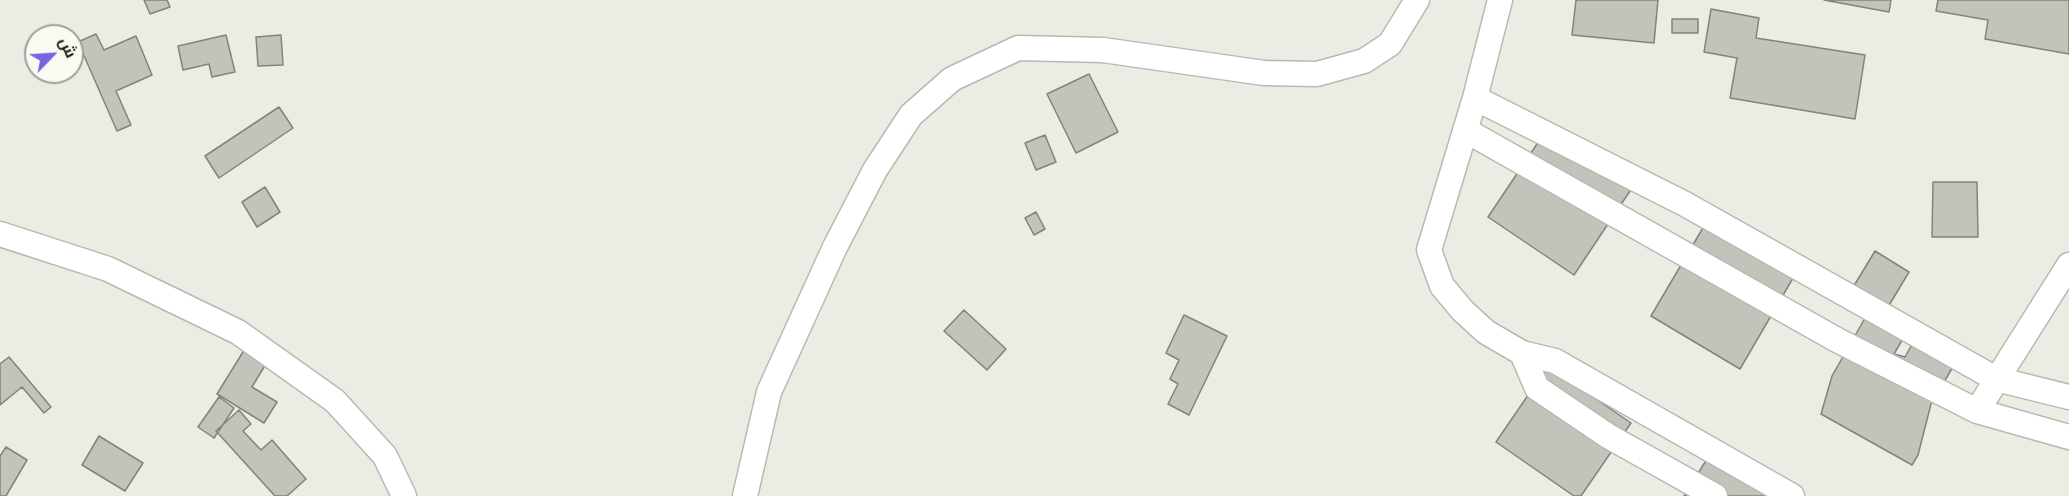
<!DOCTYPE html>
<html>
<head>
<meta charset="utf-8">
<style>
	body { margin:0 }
	#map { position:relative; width:2069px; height:496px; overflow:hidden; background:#ecece5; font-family:Mulish,Cairo,sans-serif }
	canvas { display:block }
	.north { position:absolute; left:24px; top:24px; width:60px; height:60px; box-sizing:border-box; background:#faf9f2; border:2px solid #a09f9a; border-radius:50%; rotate:65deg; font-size:16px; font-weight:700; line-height:24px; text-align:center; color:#181815 }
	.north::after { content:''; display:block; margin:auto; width:21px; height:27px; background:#7366e0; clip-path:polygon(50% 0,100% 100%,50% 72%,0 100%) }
</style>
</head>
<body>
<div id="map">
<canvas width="2069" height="496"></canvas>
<div class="north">ش</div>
</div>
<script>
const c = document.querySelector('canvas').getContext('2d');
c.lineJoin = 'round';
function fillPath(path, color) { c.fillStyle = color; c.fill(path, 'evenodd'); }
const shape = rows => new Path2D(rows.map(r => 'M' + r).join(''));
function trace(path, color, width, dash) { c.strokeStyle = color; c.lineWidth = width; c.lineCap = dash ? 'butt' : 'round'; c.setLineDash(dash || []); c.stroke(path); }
const building = shape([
	[144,0,167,0,170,7,150,14,144,0],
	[1576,0,1658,0,1654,43,1572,35,1576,0],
	[1824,0,1891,0,1889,12,1824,0],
	[1938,0,2069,0,2069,54,1985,39,1988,20,1936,11,1938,0],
	[1711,9,1759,18,1756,38,1865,55,1855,119,1730,98,1737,58,1704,52,1711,9],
	[1672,19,1698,19,1698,33,1672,33,1672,19],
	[96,34,104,50,136,36,152,75,116,91,131,125,117,131,78,42,96,34],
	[226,35,235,72,212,77,209,64,183,70,178,46,226,35],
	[281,35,283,65,258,66,256,37,281,35],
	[1089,74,1118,132,1076,153,1047,94,1089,74],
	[279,107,293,128,219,178,205,156,279,107],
	[1547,129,1636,182,1574,275,1488,217,1547,129],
	[1045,135,1056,162,1036,170,1025,143,1045,135],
	[1933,182,1977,182,1978,237,1932,237,1933,182],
	[265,187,280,212,257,227,242,202,265,187],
	[1036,212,1045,229,1034,235,1025,218,1036,212],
	[1707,221,1796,273,1740,369,1651,316,1707,221],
	[1875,251,1909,272,1879,322,1852,289,1875,251],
	[964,310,1006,349,987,370,944,331,964,310],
	[1184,315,1227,336,1189,415,1168,404,1178,384,1170,379,1179,360,1166,353,1184,315],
	[1865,318,1905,335,1894,354,1905,357,1914,341,1954,365,1931,404,1918,455,1912,465,1821,414,1832,376,1865,318],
	[251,339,273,352,252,387,277,402,264,423,217,394,251,339],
	[9,357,51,407,44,413,22,387,0,405,0,364,9,357],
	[1548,366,1631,423,1581,496,1574,496,1496,442,1548,366],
	[219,397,234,408,214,438,198,427,219,397],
	[239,410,251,424,243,431,261,450,272,440,306,479,287,496,275,496,216,431,239,410],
	[99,436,143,463,125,491,82,465,99,436],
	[6,447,27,460,6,496,0,496,0,456,6,447],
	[1707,459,1746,484,1747,481,1772,496,1684,496,1707,459]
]);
const street = shape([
	[1500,0,1475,98,1429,250,1442,286,1463,311,1486,332,1522,353,1555,361,1792,496],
	[1475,98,1685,204,1996,379,2069,397],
	[1465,130,1837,340,1977,411,2069,437],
	[0,234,108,269,238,332,335,401,385,456,404,496],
	[1522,353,1537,388,1608,436,1715,496],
	[1977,411,2069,265],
	[745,496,769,392,835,247,875,170,911,115,952,79,1018,48,1103,50,1264,73,1317,74,1364,61,1390,44,1417,0]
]);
fillPath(building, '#c3c3bc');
trace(building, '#83837d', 1.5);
trace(street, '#b9b8b1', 27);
trace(street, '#fff', 24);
</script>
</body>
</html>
